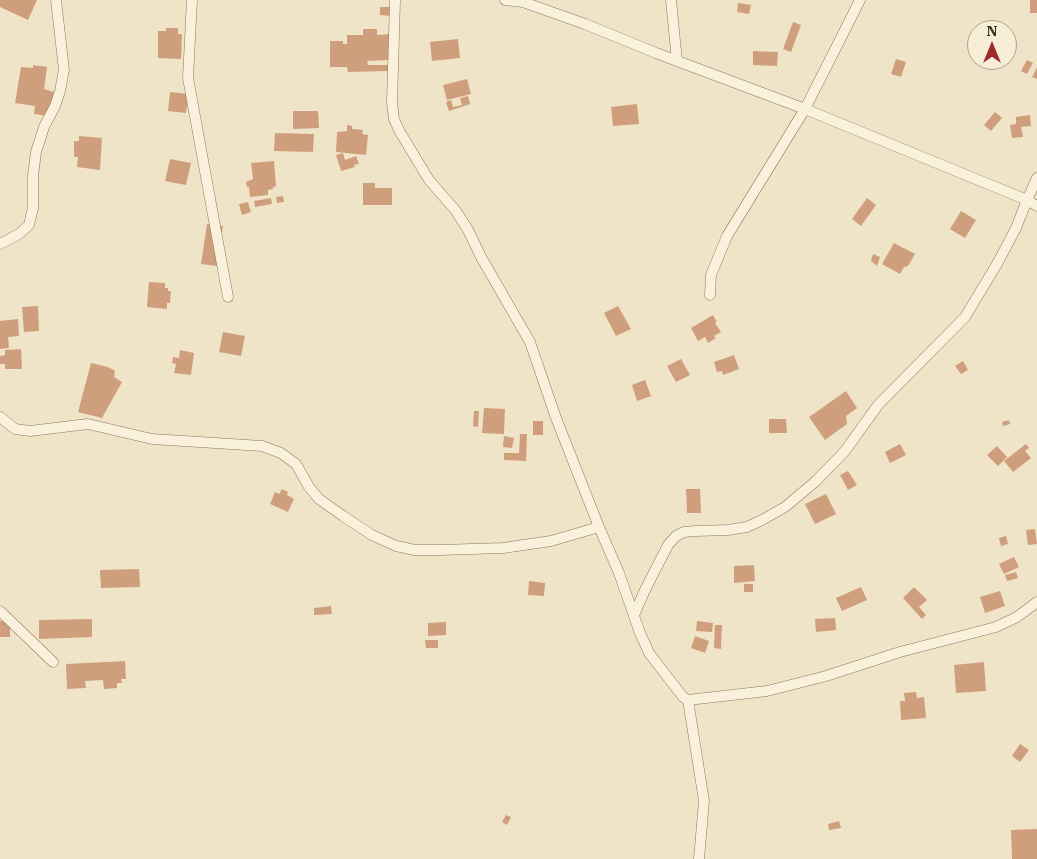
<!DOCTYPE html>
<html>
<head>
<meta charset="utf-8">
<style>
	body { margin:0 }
	#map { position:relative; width:1037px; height:859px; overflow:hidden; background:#f0e4c8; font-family:"IBM Plex Serif",serif }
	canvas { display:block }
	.north { position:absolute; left:967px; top:20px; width:50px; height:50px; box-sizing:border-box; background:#f7eed8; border:1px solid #ada18e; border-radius:50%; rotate:0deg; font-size:14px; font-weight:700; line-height:20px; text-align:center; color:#3d2e20 }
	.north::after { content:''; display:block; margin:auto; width:18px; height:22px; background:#9e2a2b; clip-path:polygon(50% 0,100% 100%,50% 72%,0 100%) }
</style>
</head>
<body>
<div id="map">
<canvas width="1037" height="859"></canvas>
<div class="north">N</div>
</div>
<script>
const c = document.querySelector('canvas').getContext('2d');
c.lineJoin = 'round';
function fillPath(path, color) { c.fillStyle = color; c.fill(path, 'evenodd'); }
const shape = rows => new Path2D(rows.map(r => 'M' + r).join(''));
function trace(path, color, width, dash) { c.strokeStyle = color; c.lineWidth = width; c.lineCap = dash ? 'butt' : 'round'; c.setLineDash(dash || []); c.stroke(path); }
const building = shape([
	[0,0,37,0,28,20,0,7],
	[1030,0,1037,0,1037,13,1030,13],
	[738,3,751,5,749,14,737,12],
	[380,7,391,7,390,16,380,15],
	[793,22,801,25,791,52,783,49],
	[166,28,178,28,178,34,182,34,181,59,158,58,158,31,166,31],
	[363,29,377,29,377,35,391,34,391,60,367,61,368,65,390,65,390,71,348,72,347,67,330,67,330,41,343,41,343,44,347,44,347,35,363,35],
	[458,39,460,58,432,61,430,42],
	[753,51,778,52,777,66,753,65],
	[896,59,906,62,901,77,891,74],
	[1027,60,1033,63,1027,74,1021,71],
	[33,65,47,67,44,89,57,93,47,116,34,114,35,106,15,103,21,67,33,68],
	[1037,67,1037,79,1032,77],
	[467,79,471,94,447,100,443,85],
	[170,92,189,94,186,113,168,111],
	[468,96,470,104,449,111,446,102,451,100,453,107,462,105,460,98],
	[637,104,639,124,613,126,611,107],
	[293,111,318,111,319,128,293,129],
	[995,112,1002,118,991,131,984,125],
	[1030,115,1031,126,1021,127,1023,137,1012,138,1010,125,1016,124,1016,117],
	[347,125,352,126,352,129,363,130,362,134,368,135,366,155,336,152,337,132,347,131],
	[275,133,314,134,313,152,274,151],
	[79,136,102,138,100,170,77,167,78,157,74,157,74,141,79,141],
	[343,153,345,160,356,156,359,164,354,165,355,167,341,171,336,155],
	[170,159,191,163,186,185,165,181],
	[274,161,276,186,273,187,273,189,268,190,268,195,250,197,249,187,247,187,246,182,253,179,251,163],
	[363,183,375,183,375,188,392,188,392,205,363,205],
	[283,196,284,202,277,203,276,197],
	[271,198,272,204,255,207,254,201],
	[867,198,876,205,861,226,852,219],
	[248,202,251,212,242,215,239,204],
	[961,211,976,220,965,238,950,229],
	[207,224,223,226,217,266,201,264],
	[894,243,915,254,908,266,904,267,900,274,882,264],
	[873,254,880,257,877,266,871,261],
	[149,282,165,283,165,288,168,288,168,291,171,291,170,303,167,303,167,309,147,307],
	[38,306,39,331,24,332,22,307],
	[618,306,631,329,616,336,604,313],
	[713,315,717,322,715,323,721,332,714,336,716,338,708,343,705,337,698,341,691,328],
	[18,319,19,336,8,337,9,348,0,349,0,321],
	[223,332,245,336,241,356,219,352],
	[21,349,22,369,5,369,5,364,0,364,0,356,5,355,5,350],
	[180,350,194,353,191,375,174,373,176,364,172,363,173,357,179,358],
	[734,355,739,369,723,375,722,371,717,372,714,362],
	[681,359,690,375,676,382,667,366],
	[963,361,968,370,961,374,955,366],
	[91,363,108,367,115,371,114,377,122,382,102,418,78,412],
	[645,380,651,396,637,401,632,385],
	[846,391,857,408,846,416,847,424,825,440,809,417],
	[484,408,505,409,504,434,482,433],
	[474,411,479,411,478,427,473,426],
	[769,419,786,419,787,433,769,433],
	[1009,420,1010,424,1003,426,1002,422],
	[533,421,543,421,543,435,533,435],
	[520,434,527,434,526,461,504,460,504,453,519,453],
	[504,436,514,438,512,448,503,447],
	[900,444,906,455,890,463,885,452],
	[1026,444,1029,448,1025,451,1031,458,1013,472,1004,461],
	[997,446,1007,457,998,466,987,455],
	[848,471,857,485,848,490,840,475],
	[282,489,288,492,287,495,294,499,288,512,270,504,275,492,279,494],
	[686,489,700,489,701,513,687,513],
	[826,494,836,514,815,524,805,504],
	[1035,529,1037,544,1028,545,1026,530],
	[1006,536,1008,544,1001,546,999,538],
	[1014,557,1019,567,1004,574,999,564],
	[754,565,755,581,734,583,734,566],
	[139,569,140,587,101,588,100,570],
	[1016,572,1018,578,1007,581,1005,575],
	[529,581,545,583,544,596,528,595],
	[744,584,753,584,753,592,744,592],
	[861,587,867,600,842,611,836,598],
	[914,587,927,600,919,607,926,615,922,619,903,598],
	[1000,591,1005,606,985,613,980,597],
	[331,606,332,614,314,615,314,608],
	[835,618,836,630,816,632,815,619],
	[92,619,92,637,39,639,39,620],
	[0,621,10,621,10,637,0,637],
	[697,621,713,623,712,632,696,631],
	[446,622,446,635,428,636,428,623],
	[715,625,722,625,721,649,714,648],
	[695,636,709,641,705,653,691,648],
	[425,640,438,640,438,648,426,648],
	[125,661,126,679,121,679,122,683,117,683,117,688,104,689,103,680,85,681,86,688,67,689,66,664],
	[984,662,986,691,956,693,954,665],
	[916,692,917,698,924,697,926,718,901,720,900,701,905,701,904,693],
	[1020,744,1029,750,1020,762,1012,756],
	[506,815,511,817,507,825,502,822],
	[839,821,841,828,829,830,828,824],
	[1037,829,1037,859,1012,859,1011,830]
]);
const street = shape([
	[192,0,188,78,228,297],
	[395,0,392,103,394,119,400,132,429,180,456,211,468,230,481,257,530,342,556,418,599,527,619,573,640,633,649,653,683,697,688,700,767,691,826,676,900,652,996,627,1017,617,1037,602],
	[505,0,523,2,585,24,656,53,805,109,1027,200,1037,206],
	[671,0,677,61],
	[0,244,19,234,29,225,33,208,33,176,36,152,44,127,55,106,60,91,64,70,56,0],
	[710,295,711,275,727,236,805,109,860,0],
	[0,417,15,429,30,431,88,424,152,439,262,446,281,453,296,464,309,487,319,499,343,516,372,535,396,546,415,550,440,550,503,548,551,541,599,527],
	[0,611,53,662],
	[634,615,645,590,668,545,676,536,684,532,695,531,728,530,747,527,762,520,785,507,816,481,845,451,878,405,965,317,997,264,1016,228,1027,200,1037,178],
	[688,700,704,801,699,859]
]);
fillPath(building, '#cf9f7d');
trace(street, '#8d765c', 11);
trace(street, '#faf1dc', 10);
</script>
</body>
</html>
